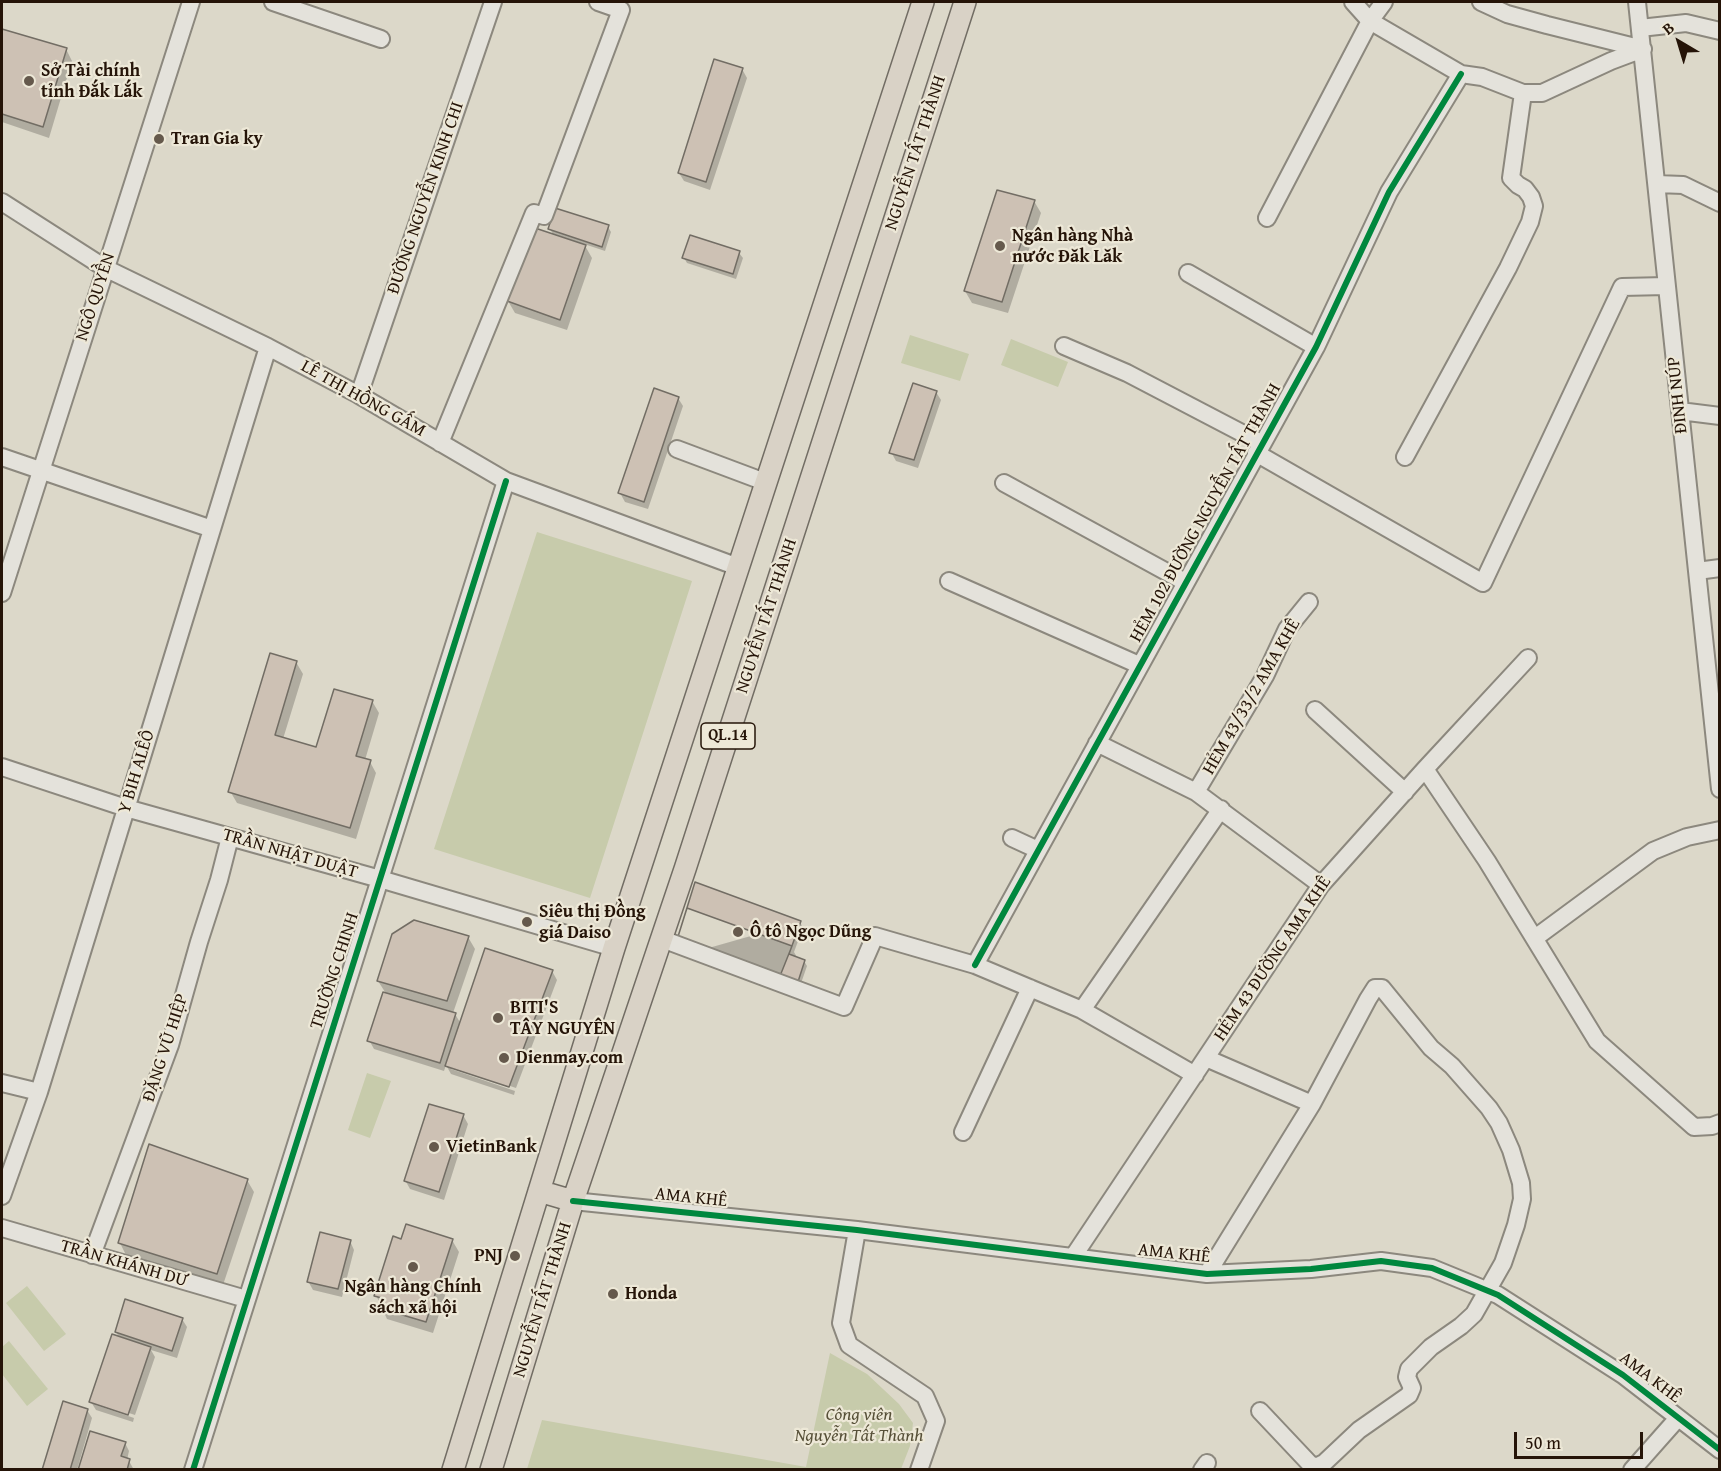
<!DOCTYPE html>
<html>
<head>
<meta charset="utf-8">
<style>
	body { margin:0 }
	#map { position:relative; width:1721px; height:1471px; overflow:hidden; background:#dcd8c9; font-family:"Gentium Book Plus",serif }
	canvas { display:block }
	.frame { position:absolute; inset:0; border:3px solid #251408; pointer-events:none }
	.north { position:absolute; left:1649px; top:12px; width:60px; height:60px; -webkit-text-stroke:4px #ede8d7; paint-order:stroke; rotate:322deg; font-size:16px; font-weight:700; line-height:24px; text-align:center; color:#251408 }
	.north::after { content:''; display:block; margin:auto; width:21px; height:27px; background:#251408; clip-path:polygon(50% 0,100% 100%,50% 72%,0 100%) }
	.scale { position:absolute; left:1514px; top:1432px; width:129px; height:27px; box-sizing:border-box; border:3px solid #251408; border-top:0; padding-left:8px; font-size:18px; line-height:21px; white-space:nowrap; color:#251408; -webkit-text-stroke:4px #ede8d7; paint-order:stroke }
</style>
</head>
<body>
<div id="map">
<canvas width="1721" height="1471"></canvas>
<div class="frame"></div>
<div class="north">B</div>
<div class="scale">50 m</div>
</div>
<script>
const c = document.querySelector('canvas').getContext('2d');
c.lineJoin = 'round';
function fillPath(path, color) { c.fillStyle = color; c.fill(path, 'evenodd'); }
const shape = rows => new Path2D(rows.map(r => 'M' + r).join(''));
function trace(path, color, width, dash) { c.strokeStyle = color; c.lineWidth = width; c.lineCap = dash ? 'butt' : 'round'; c.setLineDash(dash || []); c.stroke(path); }
function write(font, color, halo, rows, align = 'center') {
  c.font = font + ' "Gentium Book Plus",serif'; c.lineWidth = 4.5; c.setLineDash([]); c.textBaseline = 'middle'; c.strokeStyle = halo; c.fillStyle = color; for (const [text, x, y, turn = 0] of rows) {
    c.save(); c.translate(x, y); c.rotate((+turn || 0) * Math.PI / 180); c.textAlign = isNaN(turn) ? turn : align; if (halo) c.strokeText(text, 0, 0); c.fillText(text, 0, 0); c.restore();
  }
}
const green = shape([
	[910,335,969,354,960,381,901,363],
	[1011,339,1068,362,1058,387,1001,365],
	[537,532,692,581,590,898,434,849],
	[367,1073,391,1081,370,1138,348,1130],
	[27,1286,66,1334,44,1351,6,1303],
	[9,1341,48,1389,27,1406,2,1374,2,1347],
	[830,1353,867,1374,899,1404,913,1423,910,1446,901,1469,527,1469,542,1420,806,1467]
]);
const shadow = shape([
	[2,30,66,49,72,61,49,138,2,122],
	[742,69,747,78,710,190,684,181,679,173],
	[1034,201,1041,213,1008,313,972,303,965,291],
	[608,227,611,232,605,251,584,244,592,258,567,330,515,313,508,301,554,236,550,229],
	[739,253,743,258,736,279,687,263,684,258],
	[936,392,941,400,918,468,896,461,891,452],
	[678,398,683,406,648,509,625,502,620,493],
	[296,662,303,674,283,739,317,749,372,701,379,713,365,760,370,762,376,773,356,839,237,803,230,791],
	[800,922,803,928,794,952,798,959,804,961,807,966,798,992,684,955],
	[468,937,475,949,453,1013,455,1014,461,1024,552,971,557,980,516,1088,451,1066,451,1069,515,1091,514,1095,451,1074,446,1065,444,1071,374,1049,369,1040,385,992,378,981],
	[463,1115,468,1124,444,1200,410,1189,405,1180],
	[247,1180,254,1192,223,1285,126,1255,120,1243],
	[402,1240,452,1240,459,1252,433,1333,387,1319,376,1295],
	[350,1241,354,1250,342,1297,313,1290,308,1281],
	[182,1319,187,1327,177,1358,151,1350,155,1357,135,1415,96,1402,96,1405,134,1418,133,1422,96,1410,91,1402,120,1339,116,1332],
	[87,1410,92,1418,77,1470,43,1470],
	[125,1443,129,1451,127,1460,129,1461,134,1470,80,1470]
]);
const building = shape([
	[2,29,67,48,43,127,2,114,2,29],
	[714,59,743,68,706,182,678,173,714,59],
	[997,190,1035,200,1002,302,964,291,997,190],
	[555,208,609,225,602,247,548,229,555,208],
	[532,227,586,245,560,320,507,301,532,227],
	[690,235,740,251,733,274,682,258,690,235],
	[913,383,937,391,914,460,889,453,913,383],
	[654,388,679,397,644,502,618,493,654,388],
	[270,653,297,661,275,735,316,747,334,689,373,700,356,756,371,760,350,828,228,792,270,653],
	[695,882,801,921,789,954,805,960,796,988,676,943,695,882],
	[687,908,792,946,778,981,676,943,687,908],
	[414,920,469,936,447,1001,377,981,392,934,414,920],
	[485,948,553,970,509,1087,445,1066,485,948],
	[383,992,456,1013,440,1063,367,1041,383,992],
	[429,1104,464,1114,439,1192,404,1181,429,1104],
	[149,1144,248,1179,217,1274,118,1243,149,1144],
	[406,1224,453,1239,426,1322,379,1308,382,1298,374,1296,393,1236,401,1239,406,1224],
	[320,1232,351,1240,338,1289,307,1282,320,1232],
	[125,1299,183,1318,172,1351,115,1332,125,1299],
	[112,1334,151,1347,128,1415,89,1402,112,1334],
	[63,1401,88,1409,70,1470,42,1470,63,1401],
	[90,1431,126,1442,121,1456,130,1459,127,1470,78,1470,90,1431]
]);
const minor = shape([
	[273,2,381,39],
	[1353,2,1370,21,1384,2],
	[1637,2,1720,789],
	[1640,28,1686,23,1720,31],
	[1657,184,1683,185,1720,203],
	[2,202,105,268,268,347,359,395,506,481,738,567],
	[1267,218,1370,21,1461,74,1482,77,1523,93,1542,93,1611,61,1643,49,1547,25,1507,14,1481,2],
	[1188,273,1316,347],
	[1064,346,1127,373,1261,443],
	[359,395,493,2],
	[1680,411,1720,416],
	[440,443,534,213,544,216,621,10,598,2],
	[677,449,765,482],
	[1256,453,1483,583,1622,287,1666,286],
	[2,457,212,529],
	[1405,457,1508,268,1530,222,1534,206,1531,197,1525,189,1518,185,1511,178,1523,93],
	[1004,483,1185,582],
	[1697,571,1720,568],
	[949,581,1139,665],
	[2,593,191,2],
	[1315,710,1405,792],
	[1097,743,1196,792,1321,885],
	[2,767,126,808,380,879,614,948],
	[1425,769,1487,861,1597,1041,1694,1127,1712,1126,1720,1123],
	[1196,792,1265,676,1287,629,1309,602],
	[1012,838,1038,850],
	[1535,938,1653,851,1687,837,1720,830],
	[662,939,844,1007,875,936,975,965,1082,1010,1195,1075],
	[975,965,1316,347,1389,192,1461,74],
	[1082,1010,1221,809],
	[1206,1058,1312,1104],
	[2,1083,39,1092],
	[963,1132,1030,988],
	[2,1196,39,1092,268,347],
	[573,1201,857,1230,1207,1274,1311,1269,1381,1261,1432,1268,1498,1295,1623,1375,1720,1450],
	[2,1228,246,1299],
	[857,1230,841,1323,849,1345,925,1396,936,1421,919,1470],
	[92,1255,170,1045,199,942,219,880,230,837],
	[1073,1257,1321,885,1425,769,1528,658],
	[1207,1274,1312,1104,1368,999,1375,988,1382,988,1431,1048,1452,1066,1489,1108,1499,1123,1511,1150,1521,1183,1522,1199,1516,1225,1503,1263,1474,1314,1461,1326,1431,1347,1409,1369,1407,1377,1412,1388,1409,1395,1359,1430,1324,1463,1316,1467,1310,1464,1260,1411],
	[193,1470,506,481],
	[1202,1470,1207,1463],
	[1632,1470,1678,1418]
]);
const major = shape([
	[539,1191,573,1201],
	[453,1470,614,948,923,2],
	[491,1470,573,1201,685,869,965,2]
]);
const cycleway = shape([
	[975,965,1316,347,1389,192,1461,74],
	[573,1201,857,1230,1207,1274,1311,1269,1381,1261,1432,1268,1498,1295,1623,1375,1720,1450],
	[193,1470,506,481]
]);
const markers = [
	[29,81,6,"#65594c"],
	[159,139,6,"#65594c"],
	[1000,246,6,"#65594c"],
	[527,922,6,"#65594c"],
	[738,932,6,"#65594c"],
	[498,1018,6,"#65594c"],
	[504,1058,6,"#65594c"],
	[434,1147,6,"#65594c"],
	[515,1256,6,"#65594c"],
	[413,1267,6,"#65594c"],
	[613,1294,6,"#65594c"]
];
const shields = [
	[728,736,54]
];
const shieldNames = [
	["QL.14",728,736]
];
const poiNames = [
	["Sở Tài chính",41,71],
	["tỉnh Đắk Lắk",41,92],
	["Tran Gia ky",171,139],
	["Ngân hàng Nhà",1012,236],
	["nước Đăk Lăk",1012,257],
	["Siêu thị Đồng",539,912],
	["giá Daiso",539,933],
	["Ô tô Ngọc Dũng",750,932],
	["BITI'S",510,1008],
	["TÂY NGUYÊN",510,1029],
	["Dienmay.com",516,1058],
	["VietinBank",446,1147],
	["PNJ",503,1256,"right"],
	["Ngân hàng Chính",413,1287,"center"],
	["sách xã hội",413,1308,"center"],
	["Honda",625,1294]
];
const streetNames = [
	["NGUYỄN TẤT THÀNH",916,153,-72],
	["ĐƯỜNG NGUYỄN KINH CHI",426,198,-71],
	["NGÔ QUYỀN",96,297,-72],
	["ĐINH NÚP",1678,395,-96],
	["LÊ THỊ HỒNG GẤM",363,399,29],
	["HẺM 102 ĐƯỜNG NGUYỄN TẤT THÀNH",1206,513,-61],
	["NGUYỄN TẤT THÀNH",767,616,-72],
	["HẺM 43/33/2 AMA KHÊ",1252,697,-60],
	["Y BIH ALÊÔ",137,772,-73],
	["TRẦN NHẬT DUẬT",290,854,16],
	["HẺM 43 ĐƯỜNG AMA KHÊ",1273,959,-56],
	["TRƯỜNG CHINH",335,971,-72],
	["ĐẶNG VŨ HIỆP",166,1048,-72],
	["AMA KHÊ",691,1198,6],
	["AMA KHÊ",1174,1254,6],
	["TRẦN KHÁNH DƯ",124,1264,16],
	["NGUYỄN TẤT THÀNH",543,1300,-73],
	["AMA KHÊ",1650,1378,37]
];
const parkNames = [
	["Công viên",859,1415],
	["Nguyễn Tất Thành",859,1436]
];
fillPath(green, '#c7cbab');
fillPath(shadow, '#0003');
fillPath(building, '#cdc1b4');
trace(building, '#726d64', 1.5);
trace(minor, '#8c887e', 20);
trace(major, '#726d64', 24);
trace(minor, '#e4e2db', 16);
trace(major, '#d9d2c6', 21);
trace(cycleway, '#00873e', 6);
for (const [x, y, r, color] of markers) { const dot = new Path2D(); dot.arc(x, y, r, 0, 2 * Math.PI); c.fillStyle = color; c.fill(dot); trace(dot, '#ede8d7', 2); }
for (const [x, y, w] of shields) { const box = new Path2D(); box.roundRect(x - w / 2, y - 13, w, 26, 4.5); c.fillStyle = '#ede8d7'; c.fill(box); trace(box, '#251408', 1.5); }
write('bold 16px', '#251408', null, shieldNames);
write('bold 18px', '#251408', '#ede8d7', poiNames, 'left');
write('18px', '#251408', '#ede8d7', streetNames);
write('italic 18px', '#575038', '#ede8d7', parkNames);
</script>
</body>
</html>
